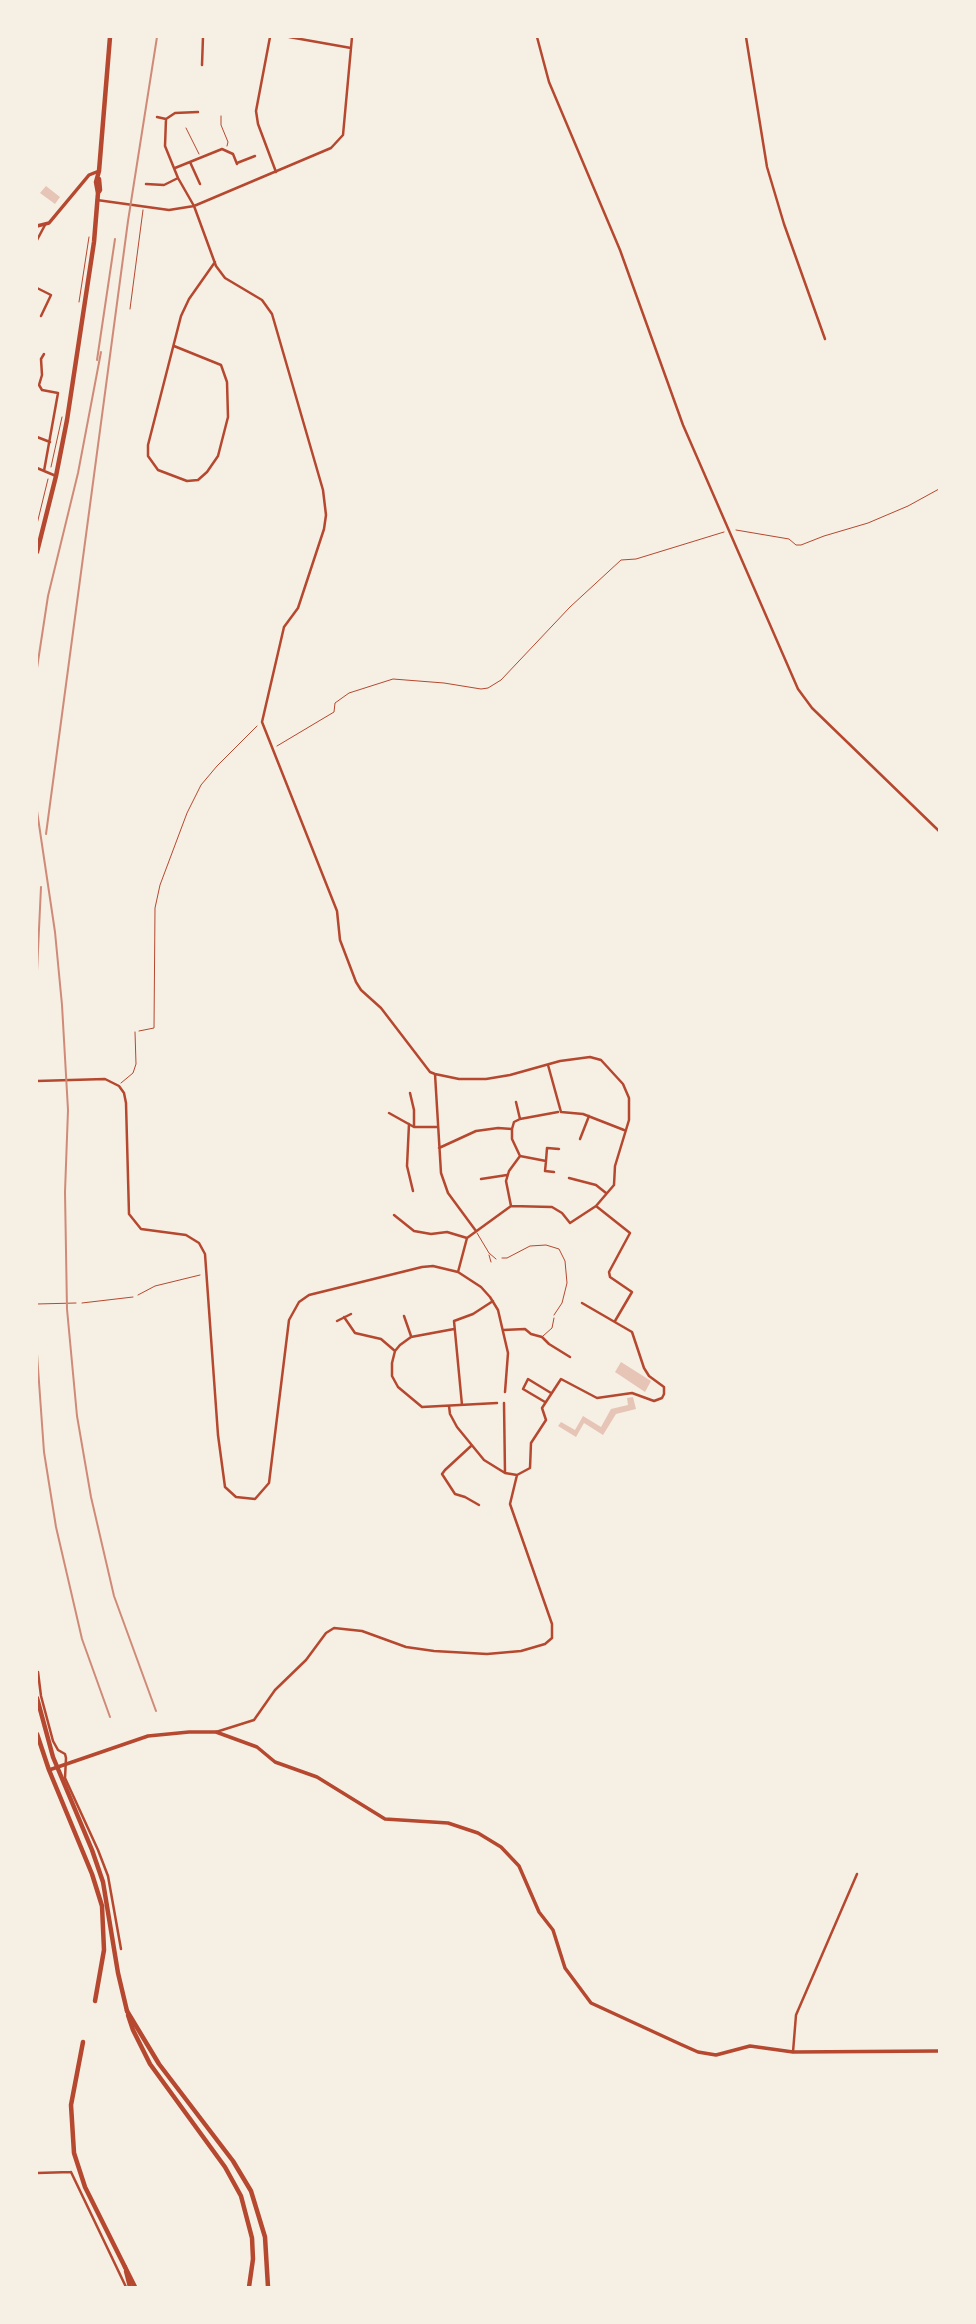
<!DOCTYPE html>
<html>
<head>
<meta charset="utf-8">
<style>
	body { margin:0 }
	#map { position:relative; width:976px; height:2324px; overflow:hidden; background:#f6efe4; font-family:"Golos Text",sans-serif }
	canvas { display:block }
	.frame { position:absolute; inset:0; border:38px solid #f6efe4; pointer-events:none }
</style>
</head>
<body>
<div id="map">
<canvas width="976" height="2324"></canvas>
<div class="frame"></div>
</div>
<script>
const c = document.querySelector('canvas').getContext('2d');
c.lineJoin = 'round';
function fillPath(path, color) { c.fillStyle = color; c.fill(path, 'evenodd'); }
const shape = rows => new Path2D(rows.map(r => 'M' + r).join(''));
function trace(path, color, width, dash) { c.strokeStyle = color; c.lineWidth = width; c.lineCap = dash ? 'butt' : 'round'; c.setLineDash(dash || []); c.stroke(path); }
const building = shape([
	[46,186,60,197,55,204,40,193],
	[621,1362,651,1381,645,1392,615,1372],
	[633,1397,636,1409,616,1414,603,1435,584,1423,576,1437,558,1426,561,1422,575,1430,583,1416,601,1427,611,1409,628,1405,627,1398]
]);
const path = shape([
	[221,116,221,125,228,142,227,146],
	[186,128,199,154],
	[79,302,89,237],
	[51,467,62,417],
	[37,524,48,479],
	[736,530,789,539,796,545,801,545,824,536,868,523,908,506,939,489],
	[277,746,334,712,335,703,349,693,393,679,444,683,481,689,488,688,501,680,570,607,621,560,636,559,724,532],
	[139,1031,154,1028,155,908,160,885,187,813,201,785,217,766,257,726],
	[502,1258,507,1258,530,1246,546,1245,559,1249,565,1261,567,1283,562,1303,554,1315],
	[138,1295,155,1286,200,1275],
	[37,1304,76,1303]
]);
const service = shape([
	[130,309,143,210],
	[121,1083,133,1073,136,1064,135,1032],
	[477,1233,489,1253,496,1259],
	[489,1255,491,1262],
	[82,1303,133,1297],
	[543,1336,552,1328,554,1318]
]);
const minor = shape([
	[270,37,256,111,258,124,276,172],
	[289,37,351,48],
	[537,37,549,82,620,250,683,425,798,689,812,708,939,831],
	[746,37,767,167,784,224,825,339],
	[202,65,203,37],
	[198,112,175,113,166,119,165,146,178,178,194,206,216,266,225,278,262,300,272,314,323,490,326,515,324,529,298,608,284,627,262,722,337,911,340,940,356,982,361,990,381,1008,430,1072,435,1074,459,1079,486,1079,510,1075,560,1061,590,1057,601,1060,623,1084,629,1098,629,1120,615,1166,614,1185,596,1206,570,1223,562,1213,552,1207,511,1206,467,1238,458,1272],
	[157,117,166,119],
	[190,162,200,184],
	[237,163,255,156],
	[175,168,222,149,233,154,237,164],
	[146,184,164,185,178,178],
	[97,200,169,210,194,206,331,148,343,135,352,37],
	[37,240,45,225],
	[37,288,51,295,41,316],
	[174,346,221,365,227,382,228,417,218,456,207,472,198,480,187,481,158,470,148,456,148,445,181,316,189,299,215,262],
	[37,437,50,442],
	[37,468,56,476],
	[44,471,58,393,42,390,39,385,42,375,41,359,44,354],
	[548,1065,561,1112,583,1114,624,1130],
	[435,1074,441,1173,448,1193,476,1231],
	[37,1081,105,1079,119,1086,124,1093,126,1103,129,1214,141,1229,186,1235,199,1243,205,1254,218,1435,225,1487,236,1497,255,1499,269,1483,289,1320,299,1302,309,1295,422,1267,433,1266,458,1272,481,1287,490,1297,498,1310,508,1353,505,1392],
	[410,1093,414,1110,414,1127],
	[516,1102,520,1119],
	[389,1113,414,1127,437,1127],
	[409,1124,407,1166,413,1191],
	[512,1129,514,1122,520,1119,558,1112],
	[512,1129,512,1139,520,1156],
	[580,1139,589,1116],
	[439,1148,476,1131,498,1128,512,1129],
	[520,1156,546,1161,547,1148,559,1149],
	[546,1161,545,1171,554,1172],
	[569,1178,596,1185,606,1193],
	[481,1179,507,1175],
	[511,1206,506,1181,509,1171,520,1156],
	[596,1206,630,1233,609,1272,610,1277,632,1292,615,1321],
	[394,1215,414,1231,431,1234,447,1232,467,1238],
	[404,1316,411,1336],
	[344,1317,355,1333,381,1339,395,1351],
	[337,1321,351,1314],
	[454,1329,411,1337,400,1345,395,1351,392,1363,392,1376,398,1387,422,1407,497,1403],
	[503,1330,525,1329,531,1334,542,1337,549,1344,570,1357],
	[545,1402,523,1389,528,1379,551,1393],
	[504,1403,505,1473],
	[462,1405,454,1321,473,1314,493,1301],
	[449,1406,450,1414,457,1427,484,1460,505,1473,517,1475,530,1468,531,1443,546,1420,542,1408,561,1379,597,1398,632,1393,654,1401,662,1398,664,1394,664,1387,649,1376,644,1368,632,1332,582,1303],
	[471,1446,445,1470,442,1474,455,1494,465,1497,479,1505],
	[38,1672,41,1696,53,1741,58,1750,65,1754,66,1758,65,1778,98,1850,108,1876,121,1949],
	[216,1732,254,1720,275,1690,306,1660,326,1633,334,1628,362,1631,406,1647,434,1651,487,1654,521,1651,545,1644,552,1638,552,1624,510,1504,517,1475],
	[793,2052,796,2015,857,1874],
	[71,2172,126,2287],
	[37,2173,71,2172]
]);
const tertiary = shape([
	[37,226,49,223,89,175,99,171],
	[49,1770,148,1736,189,1732,216,1732,257,1747,275,1762,317,1777,385,1819,448,1823,478,1833,501,1847,519,1866,539,1912,553,1930,565,1968,591,2003,680,2044,698,2052,716,2055,750,2046,793,2052,939,2051]
]);
const primary = shape([
	[128,2015,133,2030,150,2064,225,2167,241,2196,252,2238,253,2259,249,2287],
	[126,2271,130,2287]
]);
const trunk = shape([
	[98,193,100,190,99,179],
	[37,552,56,476,67,420,94,242,98,193,96,182,99,171,110,37],
	[37,1698,53,1757,92,1850,103,1882,118,1973,127,2011],
	[37,1734,49,1770,92,1874,102,1906,104,1950,95,2001],
	[83,2042,71,2105,74,2153,85,2187,125,2267]
]);
const motorway = shape([
	[127,2011,159,2064,233,2161,251,2191,265,2237,268,2287],
	[125,2267,135,2287]
]);
const rail = shape([
	[97,360,115,239],
	[37,668,48,596,78,473,101,352],
	[37,811,55,932,62,1005,68,1110,65,1192,67,1309,77,1416,91,1497,114,1596,156,1711],
	[46,834,128,221,157,37],
	[37,971,41,887],
	[37,1354,44,1452,56,1527,82,1639,110,1717]
]);
fillPath(building, '#e6c5b7');
trace(path, '#b5482f', 1);
trace(service, '#b5482f', 1);
trace(minor, '#b5482f', 2.5);
trace(tertiary, '#b5482f', 3.5);
trace(primary, '#b5482f', 4.5);
trace(trunk, '#b5482f', 4.5);
trace(motorway, '#b5482f', 4.5);
trace(rail, '#cf8b77', 2);
</script>
</body>
</html>
